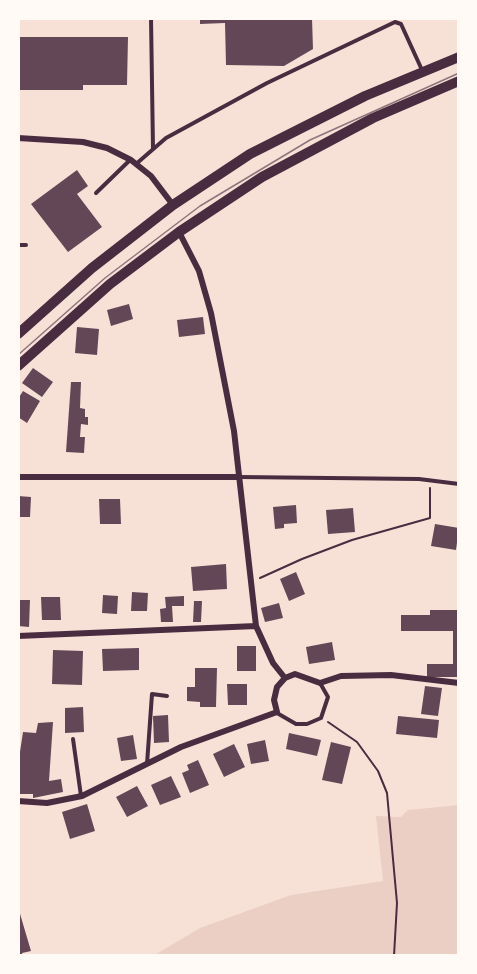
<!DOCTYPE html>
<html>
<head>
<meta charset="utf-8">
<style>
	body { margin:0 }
	#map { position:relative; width:477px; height:974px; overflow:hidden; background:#f7e1d7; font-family:"Open Sans",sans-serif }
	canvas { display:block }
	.frame { position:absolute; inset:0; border:20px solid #fffaf5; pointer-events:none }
</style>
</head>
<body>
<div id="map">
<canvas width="477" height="974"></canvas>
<div class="frame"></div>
</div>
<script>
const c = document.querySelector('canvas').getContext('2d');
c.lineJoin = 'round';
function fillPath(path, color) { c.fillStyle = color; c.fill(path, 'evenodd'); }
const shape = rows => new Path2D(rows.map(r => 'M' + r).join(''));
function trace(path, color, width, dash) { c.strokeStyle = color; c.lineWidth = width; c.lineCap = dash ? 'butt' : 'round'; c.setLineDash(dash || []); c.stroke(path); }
const green = shape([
	[459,805,459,956,153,956,200,928,291,895,383,881,376,816,401,817,408,810]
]);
const building = shape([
	[200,18,312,18,313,49,284,66,226,65,225,23,200,24],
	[18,37,128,37,127,85,83,85,83,90,18,90],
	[77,170,88,186,77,194,102,227,68,252,31,204],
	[129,304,133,319,111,326,107,310],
	[203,317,205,334,179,337,177,320],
	[77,327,99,329,97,355,75,353],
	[33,368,53,382,42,397,22,383],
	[71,382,81,382,80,408,85,409,85,417,88,417,88,425,81,424,80,437,85,437,84,453,66,452],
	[23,391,40,401,27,423,18,417,18,399],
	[18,496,31,497,30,517,18,517],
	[99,499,120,499,121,524,100,524],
	[296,505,297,523,284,524,284,528,275,529,273,507],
	[353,508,355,532,328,534,326,510],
	[435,524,459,528,456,550,431,546],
	[226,564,227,589,193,591,191,567],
	[296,572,305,594,289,601,280,579],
	[132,592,148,593,147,611,131,611],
	[103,595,118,596,117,614,102,613],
	[184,596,184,606,172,606,173,622,161,622,160,609,166,608,165,597],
	[41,597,60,597,61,620,42,620],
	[18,600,30,600,29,627,18,626],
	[194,601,202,601,201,622,193,622],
	[279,603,283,618,265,622,261,608],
	[430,610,459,610,459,677,427,677,427,664,453,664,453,631,401,631,401,615,430,615],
	[332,642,335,660,309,664,306,647],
	[237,646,256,646,256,671,237,671],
	[139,648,139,670,103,671,102,649],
	[53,650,83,651,82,685,52,684],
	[195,668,217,668,216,707,200,707,200,702,187,701,187,687,195,687],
	[227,684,247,684,247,705,228,705],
	[425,686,442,688,438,716,421,714],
	[83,707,84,732,65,733,65,708],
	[168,715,169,742,154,743,153,716],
	[398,716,439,720,437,738,396,734],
	[53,722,49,781,61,779,63,792,33,798,33,794,18,794,18,765,23,732,36,733,38,723],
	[289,733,321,740,317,756,286,749],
	[133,735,137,759,121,761,117,738],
	[265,740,269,761,251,764,247,744],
	[331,742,351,747,342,784,322,780],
	[234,744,245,767,224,777,213,754],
	[198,760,209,785,190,793,182,773,189,770,187,765],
	[171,776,181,797,160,805,151,785],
	[137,786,148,806,127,817,116,797],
	[87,804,95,831,70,839,62,812],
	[18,907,31,951,22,953,23,956,18,956]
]);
const path = shape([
	[260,578,302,559,352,540,430,518,430,488],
	[328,722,357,742,378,771,387,793,397,903,394,956]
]);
const service = shape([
	[151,18,153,149],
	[136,164,166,138,267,83,395,22,401,24,422,70],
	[96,193,130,160],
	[18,245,26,245],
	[239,477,419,479,459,484],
	[277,713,296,724,307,724,321,718,328,697,320,683],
	[73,739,81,796],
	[147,764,152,694,167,696]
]);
const minor = shape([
	[18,138,83,142,107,148,131,160,151,176,173,205],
	[179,232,199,271,211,313,234,431,256,626,273,663,285,678],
	[18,477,239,477],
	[18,636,256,626],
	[18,801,47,803,82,796,181,747,277,712,274,700,277,687,285,678,295,674,320,683,341,676,391,675,459,683]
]);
const secondary = shape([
	[18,334,92,268,173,205,250,154,365,96,459,57],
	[18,366,110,284,179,232,262,177,373,118,459,81]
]);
const tram = shape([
	[18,355,105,278,200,206,310,140,459,73]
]);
fillPath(green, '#ebcfc5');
fillPath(building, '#644757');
trace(path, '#4a2c40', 2);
trace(service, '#4a2c40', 4);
trace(minor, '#4a2c40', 6);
trace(secondary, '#4a2c40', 10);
trace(tram, '#8f747c', 1.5);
</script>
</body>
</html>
